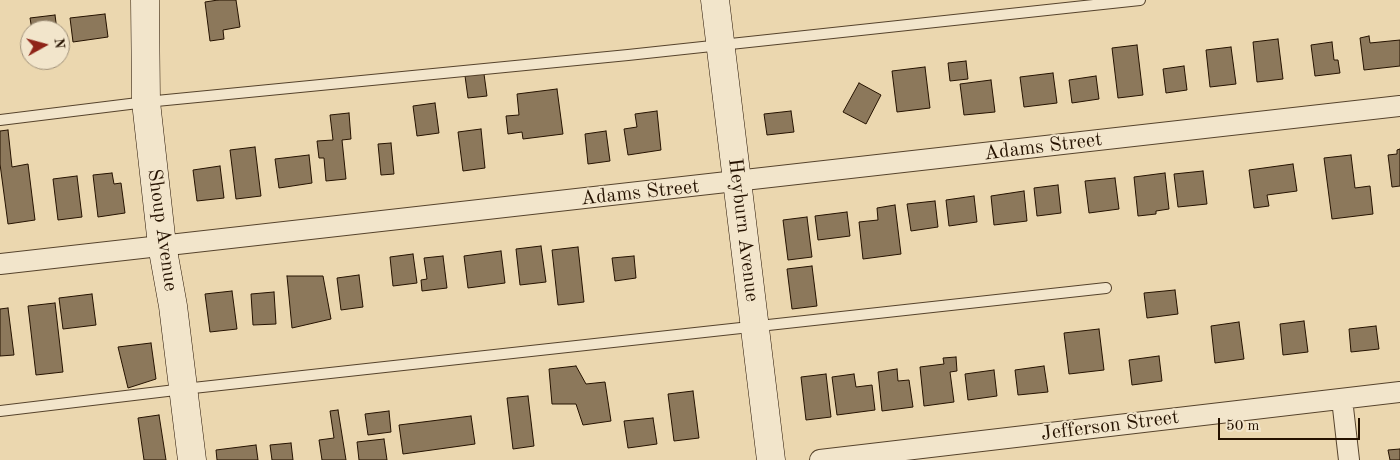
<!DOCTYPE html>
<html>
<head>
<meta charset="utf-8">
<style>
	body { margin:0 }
	#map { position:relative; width:1400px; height:460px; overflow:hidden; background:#ebd7af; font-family:"Old Standard TT",serif }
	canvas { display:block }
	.north { position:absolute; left:20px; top:20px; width:50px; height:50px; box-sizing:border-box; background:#f2e5cb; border:1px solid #a0917a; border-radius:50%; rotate:83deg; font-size:14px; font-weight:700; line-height:20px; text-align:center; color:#251200 }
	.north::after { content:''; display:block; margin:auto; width:18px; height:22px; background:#8f2418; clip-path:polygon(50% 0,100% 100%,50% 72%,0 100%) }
	.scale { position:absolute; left:1218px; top:418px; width:142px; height:22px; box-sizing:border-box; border:2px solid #251200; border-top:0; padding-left:6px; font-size:15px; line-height:18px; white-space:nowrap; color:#251200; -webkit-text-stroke:4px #f2e5cb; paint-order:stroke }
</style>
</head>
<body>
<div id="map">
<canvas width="1400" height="460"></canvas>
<div class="north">N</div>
<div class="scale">50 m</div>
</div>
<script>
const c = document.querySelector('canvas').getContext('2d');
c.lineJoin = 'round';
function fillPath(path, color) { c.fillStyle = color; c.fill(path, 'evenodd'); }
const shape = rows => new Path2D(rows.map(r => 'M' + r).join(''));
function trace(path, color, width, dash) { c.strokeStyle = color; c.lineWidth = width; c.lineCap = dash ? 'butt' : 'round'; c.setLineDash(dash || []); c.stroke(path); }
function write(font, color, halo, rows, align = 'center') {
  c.font = font + ' "Old Standard TT",serif'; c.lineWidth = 4; c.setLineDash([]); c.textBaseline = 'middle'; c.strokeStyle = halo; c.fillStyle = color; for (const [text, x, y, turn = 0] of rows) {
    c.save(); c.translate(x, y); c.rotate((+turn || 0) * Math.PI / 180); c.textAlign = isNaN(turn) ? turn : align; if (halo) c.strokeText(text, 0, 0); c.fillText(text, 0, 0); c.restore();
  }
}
const building = shape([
	[218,0,236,0,240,27,223,30,224,39,210,41,205,2,218,0],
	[105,14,108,37,73,42,70,18,105,14],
	[55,15,57,30,32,30,30,18,55,15],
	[1369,36,1370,43,1400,40,1400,66,1364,70,1360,38,1369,36],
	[1278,39,1283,79,1257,82,1253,42,1278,39],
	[1332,42,1334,60,1338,60,1340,73,1315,76,1311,45,1332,42],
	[1137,45,1143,95,1118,98,1112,48,1137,45],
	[1231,47,1236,84,1210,87,1206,50,1231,47],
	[966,61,968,79,950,81,948,63,966,61],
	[1184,66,1187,90,1166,93,1163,69,1184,66],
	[925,67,930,108,897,112,892,71,925,67],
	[1053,73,1057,103,1024,107,1020,77,1053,73],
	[484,74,487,96,468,98,465,76,484,74],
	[1096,76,1099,99,1072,103,1069,80,1096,76],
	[991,80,995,112,964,115,960,84,991,80],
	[859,83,881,95,866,124,843,112,859,83],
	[557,89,563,134,523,139,522,132,508,134,506,116,519,115,517,94,557,89],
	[435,103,439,133,417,136,413,106,435,103],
	[657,111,661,150,628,155,624,129,637,127,635,114,657,111],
	[791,111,794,132,767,135,764,114,791,111],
	[349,113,351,139,342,140,346,179,326,181,324,158,319,158,317,141,333,140,330,115,349,113],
	[481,129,485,168,463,171,458,132,481,129],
	[8,130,12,167,28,164,35,220,8,224,0,164,0,131,8,130],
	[606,131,610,161,588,164,585,134,606,131],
	[391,143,394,174,381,175,378,144,391,143],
	[255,147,261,196,236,199,230,150,255,147],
	[1400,149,1400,186,1392,187,1388,155,1397,154,1397,150,1400,149],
	[309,155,312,183,279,188,275,159,309,155],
	[1351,155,1355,188,1370,186,1373,214,1332,219,1324,158,1351,155],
	[1293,164,1297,191,1267,195,1269,206,1254,208,1249,170,1293,164],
	[220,166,224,198,197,201,193,170,220,166],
	[1203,171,1207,204,1178,207,1174,174,1203,171],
	[112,173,114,184,121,183,125,213,98,217,93,175,112,173],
	[1165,173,1169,209,1156,211,1156,214,1138,216,1134,177,1165,173],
	[77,176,82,217,58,220,53,179,77,176],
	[1115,178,1119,209,1089,213,1085,181,1115,178],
	[1058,185,1061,213,1037,216,1034,188,1058,185],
	[1024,191,1027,221,994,225,991,196,1024,191],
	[974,196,977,222,949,226,946,200,974,196],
	[935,201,938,227,911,231,907,204,935,201],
	[895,205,901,254,863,259,859,222,878,220,877,208,895,205],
	[847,212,850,236,818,240,815,216,847,212],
	[807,217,812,257,788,260,783,220,807,217],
	[541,246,546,282,520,285,516,249,541,246],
	[578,247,584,302,558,305,552,250,578,247],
	[501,251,505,283,468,288,464,256,501,251],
	[413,254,417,283,393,286,390,257,413,254],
	[443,256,447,288,422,291,421,280,427,279,424,258,443,256],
	[634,256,636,278,615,281,612,258,634,256],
	[812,266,817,306,792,309,787,269,812,266],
	[359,275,363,307,341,310,337,278,359,275],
	[287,276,323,276,331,319,292,328,287,276],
	[1175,290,1178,314,1147,318,1144,293,1175,290],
	[232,291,237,329,210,332,205,294,232,291],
	[274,292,276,324,253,325,251,294,274,292],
	[92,294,96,325,63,329,59,298,92,294],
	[55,303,63,372,36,375,28,306,55,303],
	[8,308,14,355,0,356,0,309,8,308],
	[1304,321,1308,352,1283,355,1280,324,1304,321],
	[1239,322,1244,359,1215,363,1211,326,1239,322],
	[1376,326,1379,349,1351,352,1349,329,1376,326],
	[1099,329,1104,370,1069,374,1064,333,1099,329],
	[151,343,156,379,128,388,118,347,151,343],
	[1159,356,1162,381,1132,385,1129,360,1159,356],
	[956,357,957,371,950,372,954,402,924,406,920,367,944,364,943,358,956,357],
	[576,366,586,384,605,382,611,421,583,425,576,404,552,404,549,369,576,366],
	[1044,366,1048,392,1018,395,1015,370,1044,366],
	[897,369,898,381,909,380,913,407,882,411,878,372,897,369],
	[994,370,997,396,968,400,965,374,994,370],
	[826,374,831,417,806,420,801,377,826,374],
	[854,374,856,387,872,385,875,410,837,415,832,377,854,374],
	[693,391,699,438,674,441,668,394,693,391],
	[528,396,534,446,513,449,507,398,528,396],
	[338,410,346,460,322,460,319,440,334,438,330,411,338,410],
	[389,411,391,432,368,435,365,414,389,411],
	[159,415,166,460,144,460,138,418,159,415],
	[471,416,475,444,403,454,399,425,471,416],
	[653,418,657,444,628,448,624,421,653,418],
	[384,439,387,460,359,460,357,442,384,439],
	[291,443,293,460,272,460,270,445,291,443],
	[256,445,258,460,217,460,216,450,256,445],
	[1400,449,1400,460,1390,460,1388,450,1400,449]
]);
const lane = shape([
	[0,120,146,102,628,55,1140,0],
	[0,411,184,389,1106,288]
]);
const street = shape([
	[0,264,1400,106],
	[1342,399,1349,460],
	[820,460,1400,392]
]);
const secondary = shape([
	[145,0,146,102,162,245,173,306,192,460],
	[715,0,771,460]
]);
const streetNames = [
	["Adams Street",1043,147,-7],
	["Adams Street",640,193,-6],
	["Shoup Avenue",162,230,82],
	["Heyburn Avenue",743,230,83],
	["Jefferson Street",1110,426,-7]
];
fillPath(building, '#8c785b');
trace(building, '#251200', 1);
trace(lane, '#56432c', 12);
trace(street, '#56432c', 22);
trace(secondary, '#251200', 29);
trace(lane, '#f2e5cb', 10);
trace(street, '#f2e5cb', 20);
trace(secondary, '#f2e5cb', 28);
write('20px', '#251200', '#f2e5cb', streetNames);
</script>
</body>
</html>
